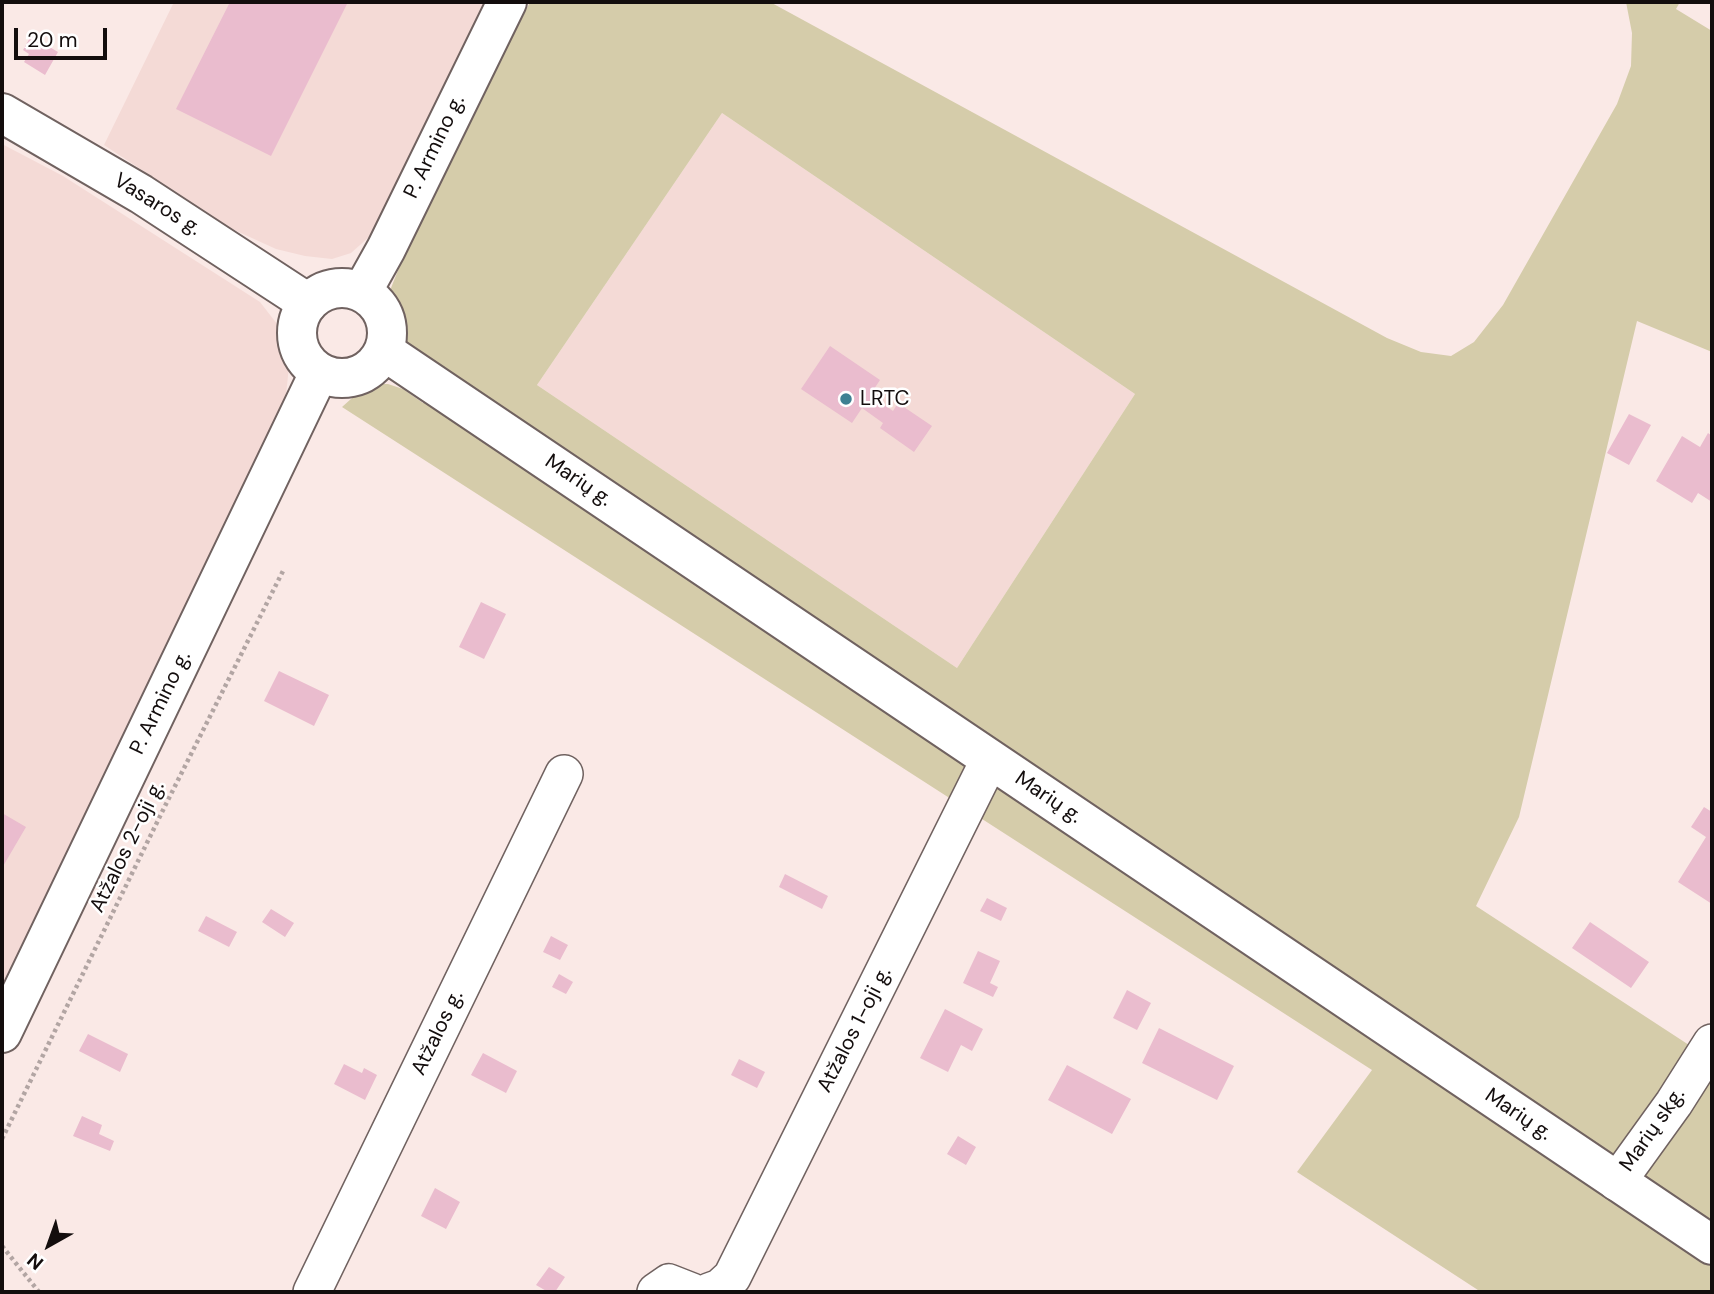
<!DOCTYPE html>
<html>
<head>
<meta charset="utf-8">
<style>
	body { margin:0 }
	#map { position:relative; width:1714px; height:1294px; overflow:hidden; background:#fae9e6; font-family:"DM Sans",sans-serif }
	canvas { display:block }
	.frame { position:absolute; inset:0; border:4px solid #130d0d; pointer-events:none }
	.north { position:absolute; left:14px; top:1210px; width:70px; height:70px; -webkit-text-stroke:5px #fff; paint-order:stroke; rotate:220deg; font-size:19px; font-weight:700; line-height:28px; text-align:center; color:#130d0d }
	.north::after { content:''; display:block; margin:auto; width:24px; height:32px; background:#130d0d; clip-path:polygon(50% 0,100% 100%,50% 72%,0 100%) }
	.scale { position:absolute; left:14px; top:28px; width:93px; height:32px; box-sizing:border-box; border:4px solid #130d0d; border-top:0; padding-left:9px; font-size:21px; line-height:24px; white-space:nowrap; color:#130d0d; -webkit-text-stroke:5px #fff; paint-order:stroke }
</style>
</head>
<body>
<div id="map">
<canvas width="1714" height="1294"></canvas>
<div class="frame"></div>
<div class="north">N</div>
<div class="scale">20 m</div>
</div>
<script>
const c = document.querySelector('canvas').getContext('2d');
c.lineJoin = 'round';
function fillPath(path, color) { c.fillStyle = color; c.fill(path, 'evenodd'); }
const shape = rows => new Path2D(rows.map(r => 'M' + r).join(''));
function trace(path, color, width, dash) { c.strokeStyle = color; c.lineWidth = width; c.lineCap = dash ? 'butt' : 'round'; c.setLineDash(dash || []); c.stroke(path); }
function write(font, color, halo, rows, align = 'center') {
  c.font = font + ' "DM Sans",sans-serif'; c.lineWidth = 5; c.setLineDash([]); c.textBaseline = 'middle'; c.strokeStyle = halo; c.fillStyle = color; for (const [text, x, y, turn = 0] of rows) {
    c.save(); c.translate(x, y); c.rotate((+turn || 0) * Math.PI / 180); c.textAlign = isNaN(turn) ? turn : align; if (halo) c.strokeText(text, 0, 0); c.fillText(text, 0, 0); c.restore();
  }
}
const built = shape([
	[174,2,488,2,369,237,351,253,332,259,305,256,276,249,230,228,104,145],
	[722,113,1135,394,957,668,537,385],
	[2,144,63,176,260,302,281,329,290,356,285,405,2,986]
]);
const green = shape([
	[530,2,770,2,1387,338,1421,352,1451,356,1474,342,1503,305,1617,104,1631,66,1632,33,1626,2,1680,2,1676,9,1712,31,1712,352,1637,321,1519,817,1476,906,1712,1060,1712,1223,408,346,395,333,388,312,391,288,406,250],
	[722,113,1135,394,957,668,537,385],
	[373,384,388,384,403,389,423,403,428,399,1712,1264,1712,1292,1481,1292,1297,1172,1372,1070,342,407,361,390]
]);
const building = shape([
	[230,2,348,2,271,156,176,109],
	[31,36,58,52,45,75,24,62,29,54,23,50],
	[830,346,880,380,870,395,893,411,898,403,932,426,914,452,880,428,883,423,862,408,852,423,801,389],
	[1629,414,1651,425,1629,465,1607,453],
	[1708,433,1712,436,1712,502,1698,493,1692,503,1656,481,1682,436,1700,447],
	[481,602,506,614,484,659,459,647],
	[279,671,329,695,314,726,264,701],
	[1704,807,1712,812,1712,904,1678,882,1706,837,1691,827],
	[2,813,26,827,2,868],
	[785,874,828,896,822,909,779,887],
	[987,898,1007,908,1001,921,980,911],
	[271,909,294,923,285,937,262,922],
	[206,916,237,932,229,947,198,931],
	[1590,922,1649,962,1631,988,1572,948],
	[551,936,568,945,560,960,543,952],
	[978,951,1000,961,990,983,998,987,993,997,963,983],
	[559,974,573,982,566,994,552,987],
	[1127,990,1151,1003,1137,1030,1113,1018],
	[945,1009,983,1029,972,1051,961,1045,948,1072,920,1058],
	[1159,1028,1234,1066,1217,1100,1142,1063],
	[88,1034,128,1054,120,1072,79,1051],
	[483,1053,517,1071,506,1093,471,1075],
	[739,1059,765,1072,757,1088,731,1075],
	[344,1064,362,1073,364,1068,377,1075,365,1100,334,1084],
	[1067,1065,1131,1099,1112,1134,1048,1100],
	[82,1116,102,1125,99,1134,114,1141,110,1151,73,1136],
	[958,1136,976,1147,966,1165,947,1154],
	[435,1188,460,1202,446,1229,421,1216],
	[549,1267,565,1277,555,1292,548,1292,536,1285]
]);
const path = shape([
	[2,1139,165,806,284,569],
	[2,1246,39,1292]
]);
const minor = shape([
	[1617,1182,1674,1103,1712,1043],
	[312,1292,564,774],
	[656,1292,669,1283,692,1292],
	[709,1292,720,1288,732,1277,990,759]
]);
const tertiary = shape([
	[2,113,141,194,308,303],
	[384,351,1712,1245]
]);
const primary = shape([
	'297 333a45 45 0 1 1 90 0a45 45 0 1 1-90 0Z',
	[362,292,386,249,507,2],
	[2,1033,319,373]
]);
const markers = [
	[846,399,7,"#3e8092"]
];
const streetNames = [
	["P. Armino g.",435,147,-64],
	["Vasaros g.",157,205,32],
	["Marių g.",578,481,34],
	["P. Armino g.",161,703,-64],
	["Marių g.",1048,798,34],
	["Atžalos 2-oji g.",128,847,-64],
	["Atžalos 1-oji g.",855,1030,-63],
	["Atžalos g.",438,1033,-64],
	["Marių g.",1518,1115,34],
	["Marių skg.",1653,1130,-55]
];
const poiNames = [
	["LRTC",860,399]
];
fillPath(built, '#f4dad6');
fillPath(green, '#d5ccaa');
fillPath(building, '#eabcce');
trace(minor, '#706260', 40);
trace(tertiary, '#706260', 42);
trace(primary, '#706260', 42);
trace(path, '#b2a5a3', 4.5, [3.5, 3.5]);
trace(minor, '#fff', 37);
trace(tertiary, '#fff', 38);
trace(primary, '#fff', 38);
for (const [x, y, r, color] of markers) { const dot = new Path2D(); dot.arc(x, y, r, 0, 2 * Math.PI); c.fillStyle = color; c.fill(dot); trace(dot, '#fff', 2.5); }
write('21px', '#130d0d', '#fff', streetNames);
write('21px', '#130d0d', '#fff', poiNames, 'left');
</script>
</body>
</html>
